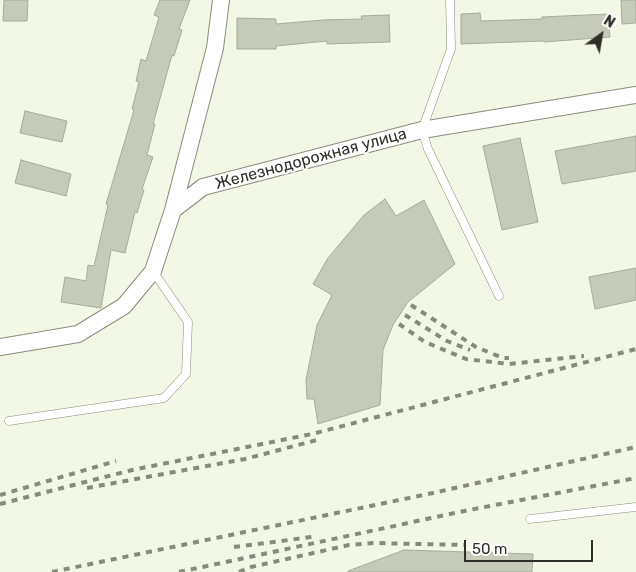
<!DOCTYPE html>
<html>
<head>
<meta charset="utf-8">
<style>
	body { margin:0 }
	#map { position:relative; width:636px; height:572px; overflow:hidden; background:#f2f8e5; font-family:Rubik,sans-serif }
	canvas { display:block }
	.north { position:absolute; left:576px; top:10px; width:50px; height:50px; -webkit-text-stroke:4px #fff; paint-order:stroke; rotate:32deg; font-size:14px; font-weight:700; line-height:20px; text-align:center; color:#2d2f28 }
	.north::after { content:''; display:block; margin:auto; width:18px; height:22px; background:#2d2f28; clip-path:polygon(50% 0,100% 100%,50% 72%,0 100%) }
	.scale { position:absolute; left:464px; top:540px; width:129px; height:22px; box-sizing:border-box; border:2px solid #2d2f28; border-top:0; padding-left:6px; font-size:15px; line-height:18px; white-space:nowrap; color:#2d2f28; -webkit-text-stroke:4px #fff; paint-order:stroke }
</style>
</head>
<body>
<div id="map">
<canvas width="636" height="572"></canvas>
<div class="north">N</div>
<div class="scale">50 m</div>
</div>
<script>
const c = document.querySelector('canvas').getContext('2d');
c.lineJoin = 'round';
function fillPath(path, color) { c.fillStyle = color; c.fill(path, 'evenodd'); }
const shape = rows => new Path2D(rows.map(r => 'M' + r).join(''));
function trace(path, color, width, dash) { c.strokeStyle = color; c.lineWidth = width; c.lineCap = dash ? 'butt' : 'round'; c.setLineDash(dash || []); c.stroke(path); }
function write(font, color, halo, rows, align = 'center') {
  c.font = font + ' Rubik,sans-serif'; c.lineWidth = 4; c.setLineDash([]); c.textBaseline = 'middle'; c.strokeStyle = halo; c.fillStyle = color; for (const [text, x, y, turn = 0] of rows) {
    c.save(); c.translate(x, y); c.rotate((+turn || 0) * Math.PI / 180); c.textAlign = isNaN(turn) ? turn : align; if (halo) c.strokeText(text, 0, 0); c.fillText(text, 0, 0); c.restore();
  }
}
const building = shape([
	[4,0,28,0,27,21,3,21,4,0],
	[160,0,190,0,179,29,182,30,174,56,172,55,153,124,155,124,147,155,153,157,142,189,144,190,137,213,135,212,125,253,111,250,101,308,61,302,65,277,86,281,88,265,94,266,108,205,106,204,134,110,132,109,139,82,136,81,141,59,146,61,159,17,154,15,160,0],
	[621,0,636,0,636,23,622,24,621,0],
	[480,13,481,21,542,19,542,17,608,14,610,37,544,42,543,41,461,44,461,14,480,13],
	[389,15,390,42,327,44,327,41,276,46,276,49,237,49,237,18,276,19,276,24,323,20,362,19,361,16,389,15],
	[25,111,67,121,62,142,20,133,25,111],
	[636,136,636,171,562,184,555,151,636,136],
	[520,138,538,222,502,230,483,146,520,138],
	[21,160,71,174,66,196,15,183,21,160],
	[385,199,396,216,424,200,455,264,408,302,393,325,383,350,380,405,318,424,314,399,307,399,306,380,317,325,332,295,313,284,328,258,364,215,385,199],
	[636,268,636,300,595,309,589,277,636,268],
	[404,550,533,554,532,572,348,572,348,571,404,550]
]);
const lane = shape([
	[450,0,451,49,422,130,428,149,499,296],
	[9,421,164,398,186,374,188,322,153,271],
	[530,519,636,507]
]);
const street = shape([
	[173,210,215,48,221,0],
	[0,347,78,334,124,306,153,271,173,210,203,187,422,130,636,95]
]);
const rail = shape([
	[411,305,476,347,503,358,509,358],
	[405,315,447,341,470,350],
	[399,324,425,342,466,359,509,364,584,356],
	[87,488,245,459,317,440],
	[0,495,116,461],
	[0,504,132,470,312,434,636,349],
	[234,547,312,537],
	[52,572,433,493,636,447],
	[179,572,469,510,636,478],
	[239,572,251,567,349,545,374,543,464,545]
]);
const streetNames = [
	["Железнодорожная улица",311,159,-15]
];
fillPath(building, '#c6cbb9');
trace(building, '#a7ac9a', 1);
trace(lane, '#888d7c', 9);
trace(street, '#888d7c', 18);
trace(lane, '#fff', 8);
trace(street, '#fff', 16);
trace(rail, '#878a7e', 4, [6, 6]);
write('16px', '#2d2f28', '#fff', streetNames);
</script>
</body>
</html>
